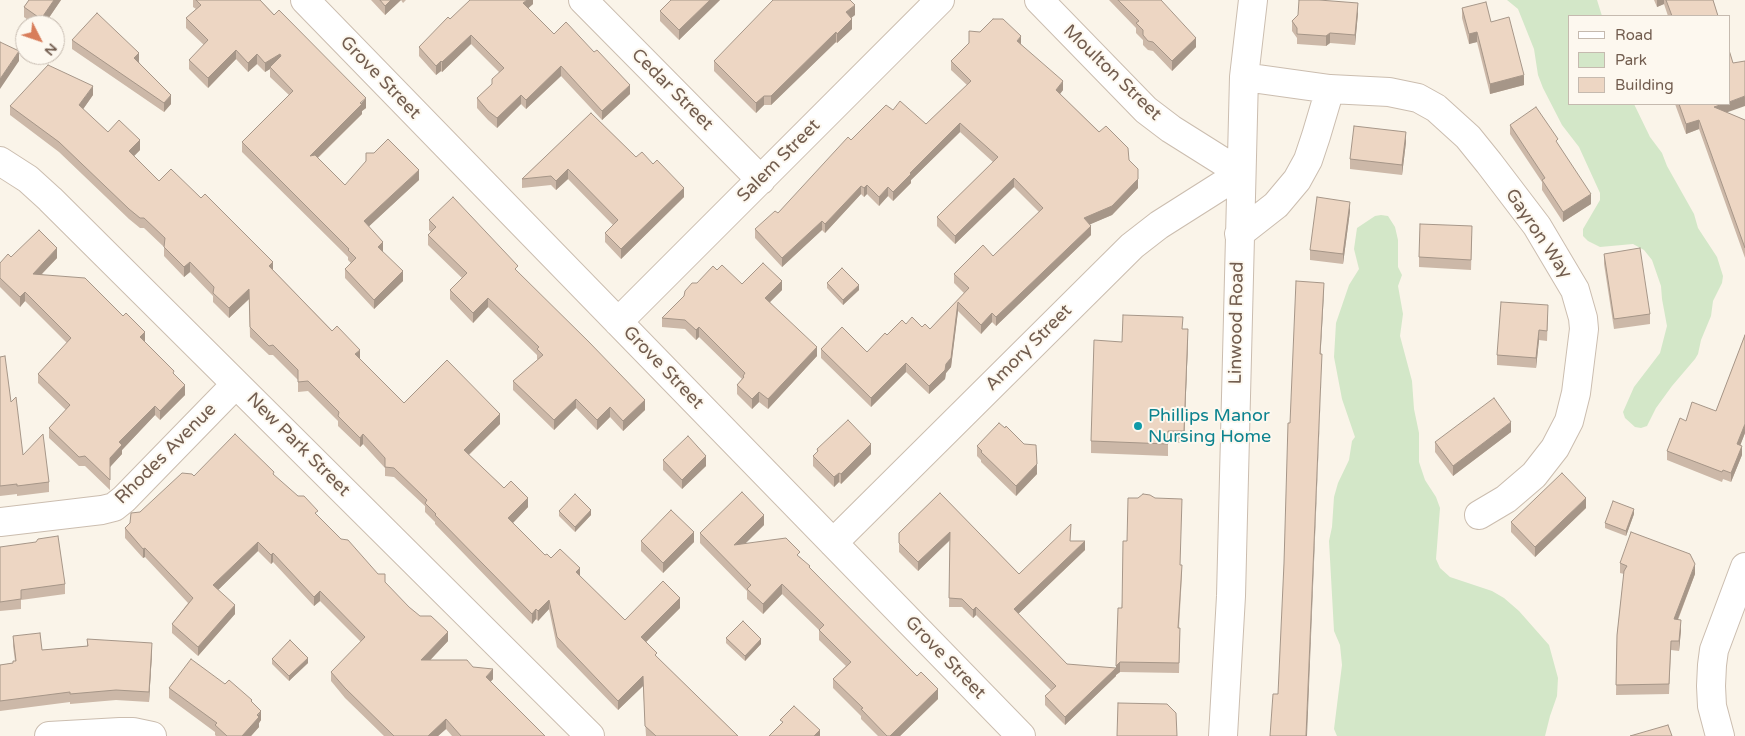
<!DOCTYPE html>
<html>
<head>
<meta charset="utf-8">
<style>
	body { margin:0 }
	#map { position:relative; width:1745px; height:736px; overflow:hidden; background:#faf4e9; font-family:"Varela Round",sans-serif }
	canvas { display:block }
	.legend { position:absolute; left:1568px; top:15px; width:162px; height:90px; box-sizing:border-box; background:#fdf8ef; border:1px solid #c5baaf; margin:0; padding:6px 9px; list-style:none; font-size:15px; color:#725d4f }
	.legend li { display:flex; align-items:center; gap:10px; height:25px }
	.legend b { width:25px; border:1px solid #c5baaf }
	.north { position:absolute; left:15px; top:15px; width:50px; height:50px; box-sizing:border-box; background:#fdf8ef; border:1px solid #c5baaf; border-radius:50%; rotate:131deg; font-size:14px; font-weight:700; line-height:20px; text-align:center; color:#725d4f }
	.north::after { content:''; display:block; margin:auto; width:18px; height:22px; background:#d87d5a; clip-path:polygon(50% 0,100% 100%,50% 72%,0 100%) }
</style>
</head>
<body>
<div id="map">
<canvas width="1745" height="736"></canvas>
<ul class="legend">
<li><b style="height:6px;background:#fff"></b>Road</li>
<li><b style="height:14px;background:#d3e7c8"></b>Park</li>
<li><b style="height:14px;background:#edd6c3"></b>Building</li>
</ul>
<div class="north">N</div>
</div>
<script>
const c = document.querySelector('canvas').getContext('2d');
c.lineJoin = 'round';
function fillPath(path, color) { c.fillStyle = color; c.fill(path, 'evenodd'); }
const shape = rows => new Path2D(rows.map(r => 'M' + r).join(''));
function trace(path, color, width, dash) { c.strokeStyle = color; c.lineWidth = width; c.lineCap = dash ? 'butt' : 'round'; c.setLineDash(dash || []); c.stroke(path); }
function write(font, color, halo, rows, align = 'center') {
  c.font = font + ' "Varela Round",sans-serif'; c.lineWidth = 4; c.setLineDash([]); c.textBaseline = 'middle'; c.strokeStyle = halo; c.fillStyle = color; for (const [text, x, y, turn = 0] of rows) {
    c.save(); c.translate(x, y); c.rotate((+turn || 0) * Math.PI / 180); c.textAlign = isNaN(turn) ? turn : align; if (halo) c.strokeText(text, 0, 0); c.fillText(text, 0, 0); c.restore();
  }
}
const green = shape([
	[1507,0,1597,0,1602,16,1569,16,1569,104,1634,104,1650,137,1662,153,1667,166,1694,214,1698,228,1717,257,1723,276,1722,283,1713,301,1711,316,1701,340,1698,354,1695,359,1672,386,1656,408,1647,426,1641,428,1635,427,1625,418,1623,412,1634,387,1660,353,1667,326,1662,299,1661,286,1652,260,1644,250,1633,244,1600,247,1588,241,1583,236,1583,229,1600,200,1600,193,1579,147,1562,125,1543,88,1538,75,1534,49,1518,9],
	[1381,215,1388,216,1395,227,1398,240,1398,267,1402,275,1398,286,1403,314,1400,336,1412,381,1414,409,1419,433,1419,462,1425,480,1436,497,1440,508,1436,559,1440,568,1450,577,1492,591,1504,598,1519,611,1549,645,1558,678,1557,696,1550,716,1545,736,1337,736,1334,729,1342,665,1340,645,1334,631,1329,541,1332,527,1334,497,1338,483,1349,460,1352,441,1355,437,1342,399,1334,357,1336,323,1349,285,1359,269,1354,249,1357,228,1375,216]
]);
const minor = shape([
	[305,0,1021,736],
	[583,0,761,180],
	[1244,77,1330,89,1389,92,1418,98,1436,108,1468,137,1489,163,1537,226,1575,290,1583,318,1584,329,1576,393,1569,421,1555,448,1534,475,1506,499,1479,515],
	[0,161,28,179,50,199,590,736],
	[1239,234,1276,205,1297,180,1308,160,1316,136,1330,89],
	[618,322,940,0],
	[0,522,102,510,114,507,124,499,236,384],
	[833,543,1132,246,1159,225,1241,173,1171,129,1146,110,1039,0],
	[49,736,120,732,133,732,152,736],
	[1223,736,1231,596,1244,77,1253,0],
	[1720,736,1712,706,1711,686,1712,665,1714,650,1745,567]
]);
const wall = shape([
	[29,0,61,0,44,25,35,25,24,17,24,7],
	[193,0,260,0,366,108,362,111,362,114,318,158,345,185,419,180,369,226,383,251,383,252,403,281,374,309,345,278,345,269,351,263,348,260,348,257,242,152,242,142,289,95,270,77,270,69,265,72,257,64,248,72,236,59,208,88,189,69,189,60,204,45,186,28,186,18,196,9,193,7],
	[371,0,406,0,403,3,401,0,385,15],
	[533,0,533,4,528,8,554,34,630,94,602,120,561,76,526,109,521,104,497,128,488,120,477,108,477,98,492,84,499,72,471,44,442,72,441,71,436,75,419,56,419,47,450,19],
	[720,0,679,40,660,21,660,11],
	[1109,0,1161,0,1196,47,1172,71,1153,51,1148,50,1143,45,1143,40,1136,33,1136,28],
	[1654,0,1713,0,1718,16,1668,16,1664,4,1657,7],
	[1462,8,1491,22,1524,85,1490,94,1477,42,1469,44,1462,18],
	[1358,13,1355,45,1330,43,1326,46,1297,44,1297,38,1292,31,1292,21],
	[855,15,851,18,852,29,837,43,836,42,771,105,764,105,756,113,714,71,714,61],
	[72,40,139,62,171,104,164,112,72,49],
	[1021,44,1063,90,1060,94,1129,160,1138,188,1112,215,1090,224,1091,235,996,326,992,322,981,334,958,311,951,367,946,373,945,379,929,394,906,372,871,407,821,358,821,349,867,352,887,335,906,324,930,329,964,293,954,283,954,274,993,256,1039,212,1014,187,955,244,937,226,937,217,993,162,960,132,911,180,911,183,893,201,888,196,879,206,867,194,864,197,861,194,825,233,822,230,782,267,755,238,755,229,778,213,851,140,893,110,926,124,967,85,951,70,951,61],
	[93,95,83,109,108,132,140,150,134,156,159,181,273,270,360,359,404,403,500,424,469,455,504,488,528,507,513,523,545,555,551,558,580,576,625,620,680,608,646,642,657,657,738,736,646,736,643,686,618,710,557,647,549,609,538,621,536,619,532,624,435,524,435,522,425,512,425,506,394,477,385,476,385,468,363,444,360,447,338,426,338,421,308,391,298,392,298,380,273,355,269,355,250,337,249,299,229,318,213,302,213,296,190,272,184,277,164,256,164,247,144,228,140,228,129,219,59,152,10,115,10,106],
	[1675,104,1729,104,1726,112,1745,120,1745,258,1699,129,1686,134],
	[591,113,636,157,653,164,684,197,621,259,605,242,605,233,613,225,568,179,556,190,551,185,522,188,522,179],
	[1510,125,1558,144,1591,204,1563,222,1542,190,1542,182,1510,134],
	[1406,142,1402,175,1350,169,1350,159],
	[1350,211,1343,264,1310,260,1310,250],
	[429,220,518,272,645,410,623,431,610,417,597,430,576,408,554,430,513,390,513,381,538,360,537,359,537,355,488,307,473,323,450,299,450,290,462,278,428,245,428,235,431,232,429,230],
	[1472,236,1471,270,1419,267,1419,257],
	[1604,254,1650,314,1650,324,1614,329,1604,264],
	[11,257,57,258,42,274,145,342,174,374,185,395,160,420,155,415,122,450,122,454,110,467,110,490,85,466,79,466,49,438,49,428,66,410,38,383,38,374,67,343,25,301,20,307,0,287,0,263],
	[717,270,742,284,782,290,770,302,817,356,768,409,759,402,752,409,737,394,737,385,742,379,699,337,696,340,685,329,662,327,662,318,697,283],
	[827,283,859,290,843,305,827,288],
	[1548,315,1547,341,1539,340,1536,368,1497,365,1497,355],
	[1183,329,1188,341,1184,443,1168,442,1168,456,1091,453,1091,441,1122,342],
	[1745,335,1745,433,1740,445,1742,455,1731,482,1723,479,1722,482,1667,460,1667,451,1686,421,1716,411],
	[0,357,11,402,23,455,49,482,49,492,17,496,17,494,0,496],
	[1511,432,1453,476,1435,452,1435,442],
	[977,446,1037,474,1016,496,981,462,981,460,977,456],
	[817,449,871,454,841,484,839,482,834,487,813,466,813,456,817,452],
	[663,460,706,466,682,489,663,470],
	[274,475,318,516,409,607,448,641,430,660,473,667,493,679,490,682,545,736,452,736,446,729,438,736,384,736,345,698,331,681,331,672,361,642,320,601,314,606,273,562,271,564,258,551,218,590,235,614,198,656,172,633,172,624,188,603,145,557,143,558,125,538,125,528,140,512,194,476],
	[940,493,1019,574,1070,541,1085,550,1018,614,1067,664,1116,676,1065,725,1045,705,1045,696,1051,690,976,615,973,618,962,607,949,607,950,540,918,571,899,552,899,533],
	[1586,508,1535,557,1511,532,1511,522],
	[559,511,591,515,575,532,559,516],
	[1634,514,1626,536,1605,528,1605,523],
	[764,525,745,543,800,557,810,569,938,699,900,736,878,736,861,719,861,716,833,688,833,679,846,666,819,640,819,630,782,594,763,614,747,599,747,591,700,543,700,533],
	[641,541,694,542,663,573,641,551],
	[1127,541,1180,565,1182,575,1179,628,1180,637,1179,673,1120,672,1116,675],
	[0,547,65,584,65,594,21,600,21,609,0,611],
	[1620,563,1695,574,1678,620,1681,630,1679,651,1671,650,1669,694,1616,695,1617,635,1624,574,1620,573],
	[13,636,42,650,87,646,87,639,152,653,149,702,116,700,70,704,70,702,0,711,0,665,13,663,15,661,13,646],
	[726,638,761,644,745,661,726,643],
	[272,659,308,663,289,681,272,664],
	[225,684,252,702,261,720,259,723,259,727,251,736,216,736,215,735,215,732,169,698,169,688]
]);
const shadedWall = shape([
	[54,0,61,0,44,25,41,25,41,19],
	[391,0,401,0,385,15,385,6],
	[527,0,533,0,533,4,523,13,523,3],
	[710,0,720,0,679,40,679,30],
	[1657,0,1664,0,1664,4,1657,7],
	[1358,3,1358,13,1355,45,1355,35],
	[855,5,855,15,846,22,846,12],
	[852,19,852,29,837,43,837,34],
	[836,32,836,42,771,105,771,96],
	[1477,32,1477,42,1469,44,1469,34],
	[1330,33,1330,43,1326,46,1326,36],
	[471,35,471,44,442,72,442,62],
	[1021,36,1021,45,1017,41],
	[1196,38,1196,47,1172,71,1172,61],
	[236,50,236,59,208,88,208,78],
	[19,51,19,61,0,89,0,79],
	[139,53,139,62,134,67,134,58],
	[257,54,257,64,248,72,248,63],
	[280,54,280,63,270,67,270,69,265,72,265,63],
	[441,61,441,71,436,75,436,66],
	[561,66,561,76,526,109,526,100],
	[1524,75,1524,85,1490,94,1490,84],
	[1063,81,1063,90,1056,99,1056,90],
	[630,85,630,94,602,120,602,111],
	[93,86,93,95,79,115,79,105],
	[171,95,171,104,164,112,164,103],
	[521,95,521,104,497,128,497,118],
	[764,96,764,105,756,113,756,103],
	[1745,96,1745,106,1714,117,1714,107,1723,104,1729,104,1729,102],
	[366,98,366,108,362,111,362,114,310,165,310,156],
	[1699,120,1699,129,1686,134,1686,124],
	[960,123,960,132,911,180,911,183,893,201,893,192,910,173],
	[1406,132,1406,142,1402,175,1402,165],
	[140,140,140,150,129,161,129,151],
	[568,169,568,179,556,190,556,181],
	[419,170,419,180,364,231,364,221],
	[1014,178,1014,187,955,244,955,236],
	[1138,179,1138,188,1112,215,1084,227,1084,218],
	[867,185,867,194,864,197,864,188],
	[861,186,861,194,825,233,825,224],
	[888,187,888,196,879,206,879,197],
	[684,188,684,197,621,259,621,249],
	[1591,194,1591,204,1563,222,1563,212],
	[1350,202,1350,211,1343,264,1343,254],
	[822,221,822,230,782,267,782,258],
	[1091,226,1091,235,996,326,996,317],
	[383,242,383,251,378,256,378,247],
	[57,248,57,258,33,283,33,274],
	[190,262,190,272,184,277,184,267],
	[273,262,273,271,269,266],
	[403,271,403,281,374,309,374,300],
	[782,281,782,290,765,307,765,298],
	[1324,283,1324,292,1320,364,1320,354],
	[859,285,859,290,843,305,843,300],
	[249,289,249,299,229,318,229,308],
	[25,292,25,301,20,307,20,297],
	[488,298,488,307,473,323,473,313],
	[958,302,958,311,951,367,946,373,945,379,929,394,929,386],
	[992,313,992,322,981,334,981,325],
	[699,327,699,337,696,340,696,330],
	[1188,329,1188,341,1184,443,1184,431],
	[1539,330,1539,340,1536,368,1536,358],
	[145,332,145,342,140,337],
	[817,347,817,356,768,409,768,399],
	[360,350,360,359,355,354],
	[906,363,906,372,871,407,871,398],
	[1322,364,1307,736,1306,736],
	[185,385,185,395,160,420,160,411],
	[759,392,759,402,752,409,752,399],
	[576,399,576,408,554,430,554,420],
	[645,400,645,410,623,431,623,421],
	[155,406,155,415,122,450,122,454,110,467,110,458,119,442],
	[610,407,610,417,597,430,597,420],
	[500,414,500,424,464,459,464,450],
	[1511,422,1511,432,1453,476,1453,466],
	[1745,424,1745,433,1737,454,1737,444],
	[363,434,363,444,360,447,360,438],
	[871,444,871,454,841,484,841,474],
	[1742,446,1742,455,1731,482,1731,473],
	[706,456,706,466,682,489,682,480],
	[1037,464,1037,474,1016,496,1016,486],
	[839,473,839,482,834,487,834,477],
	[528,498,528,507,508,528,508,518],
	[1586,498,1586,508,1535,557,1535,547],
	[1634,509,1634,514,1626,536,1626,531],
	[591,510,591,515,575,532,575,527],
	[764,515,764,525,734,555,734,545],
	[694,532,694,542,663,573,663,563],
	[950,532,950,540,918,571,918,562],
	[1085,541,1085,550,1014,618,1014,609],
	[258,542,258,551,213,595,213,585],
	[145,548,145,557,143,558,143,549],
	[273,553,273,562,271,564,271,555],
	[1695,564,1695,574,1674,629,1674,619],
	[580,568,580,578,576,572],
	[782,584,782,594,763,614,763,604],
	[320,591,320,601,314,606,314,597],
	[680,598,680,608,641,647,641,637],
	[549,600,549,609,538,621,538,611],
	[235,605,235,614,198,656,198,647],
	[976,607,976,615,973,618,973,610],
	[536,609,536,619,532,624,532,614],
	[1681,620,1681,630,1679,651,1679,641],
	[448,632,448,641,421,670,421,660],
	[761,639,761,644,745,661,745,656],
	[152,643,152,653,149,702,149,692],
	[308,658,308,663,289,681,289,676],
	[1120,662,1120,672,1116,675,1116,666],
	[1116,668,1116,676,1065,725,1065,717],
	[493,669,493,679,486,687,486,677],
	[643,676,643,686,618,710,618,701],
	[938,689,938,699,900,736,890,736],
	[261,711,261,720,259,723,259,727,251,736,242,736],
	[446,719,446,729,438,736,428,736],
	[820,730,820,736,814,736]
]);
const building = shape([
	[29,0,54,0,41,19,24,7,29,0],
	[196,0,260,0,274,15,279,10,366,98,360,103,362,104,310,156,315,155,345,185,366,161,366,153,374,153,388,139,419,170,364,221,383,242,378,247,403,271,374,300,345,269,356,258,348,250,349,249,242,142,293,91,270,67,281,56,280,54,265,63,257,54,248,63,236,50,208,78,189,60,208,40,186,18,201,5,196,0],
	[380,0,391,0,385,6,380,0],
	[470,0,527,0,523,3,554,34,566,22,594,52,597,50,630,85,602,111,561,66,526,100,521,95,497,118,488,111,477,98,492,84,492,79,504,68,471,35,442,62,441,61,436,66,419,47,448,17,450,19,470,0],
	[671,0,710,0,679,30,660,11,671,0],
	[773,0,850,0,855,5,846,12,852,19,837,34,836,32,771,96,764,96,756,103,714,61,773,0],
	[1118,0,1161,0,1196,38,1172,61,1153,42,1148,41,1143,35,1143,30,1136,23,1139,21,1118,0],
	[1299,0,1319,0,1358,3,1355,35,1330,33,1326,36,1297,34,1297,28,1292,21,1298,15,1299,0],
	[1666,0,1713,0,1718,16,1672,16,1666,0],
	[1486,2,1491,22,1509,17,1524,75,1490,84,1477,32,1469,34,1462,8,1486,2],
	[97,13,139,53,134,58,171,95,164,103,72,40,97,13],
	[993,19,1003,19,1021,36,1017,41,1063,81,1056,90,1099,132,1106,126,1128,148,1129,160,1138,169,1138,179,1112,206,1084,218,1091,226,996,317,992,313,981,325,958,302,951,358,946,364,945,370,929,386,906,363,871,398,821,349,842,327,867,352,885,333,887,335,902,320,906,324,912,317,922,327,925,324,930,329,969,288,954,274,983,245,993,256,1043,208,1014,178,955,236,937,217,998,157,960,123,910,173,911,174,893,192,888,187,879,197,867,185,864,188,861,186,825,224,822,221,782,258,755,229,775,211,778,213,848,137,851,140,886,105,893,110,900,101,926,124,971,81,951,61,969,43,969,31,980,32,993,19],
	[0,42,19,51,0,79,0,42],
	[1729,50,1733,63,1745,61,1745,96,1729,102,1729,50],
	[48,65,93,86,79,105,108,132,119,120,140,140,129,151,159,181,171,169,201,198,205,194,273,262,269,266,332,331,337,326,360,350,355,354,404,403,447,360,500,414,464,450,504,488,511,481,528,498,508,518,545,555,547,554,551,558,560,549,580,568,576,572,625,620,663,581,680,598,641,637,657,653,655,655,738,736,656,736,645,726,643,676,618,701,557,637,549,600,538,611,536,609,532,614,435,515,436,514,425,503,427,500,394,468,385,467,385,458,363,434,360,438,338,416,339,412,308,381,298,382,298,370,273,345,269,346,250,327,249,289,229,308,213,293,214,287,190,262,184,267,164,247,165,238,144,218,140,218,129,209,59,142,10,106,48,65],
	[1679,104,1723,104,1714,107,1745,120,1745,248,1699,120,1686,124,1679,104],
	[1536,107,1558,139,1556,141,1591,194,1563,212,1542,180,1545,178,1510,125,1536,107],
	[591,113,636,157,642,152,653,164,657,160,684,188,621,249,605,233,618,220,568,169,556,181,551,176,522,179,591,113],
	[1354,126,1406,132,1402,165,1350,159,1354,126],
	[453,197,518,266,515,269,589,342,645,400,623,421,610,407,597,420,576,399,554,420,513,381,543,355,537,349,539,347,488,298,473,313,450,290,467,273,428,235,436,227,429,220,453,197],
	[1317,197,1350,202,1343,254,1310,250,1317,197],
	[1420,224,1472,226,1471,260,1419,257,1420,224],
	[39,230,57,248,33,274,85,278,123,316,126,313,145,332,140,337,174,371,173,373,185,385,160,411,155,406,119,442,122,445,110,458,110,480,85,456,79,457,49,428,70,405,38,374,71,338,25,292,20,297,0,278,0,263,8,254,11,257,39,230],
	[1640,248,1650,314,1614,319,1604,254,1640,248],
	[763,263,782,281,765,298,817,347,768,399,759,392,752,399,737,385,744,377,743,376,745,373,699,327,696,330,685,320,662,318,684,296,685,291,692,283,697,283,713,266,717,270,722,265,742,284,763,263],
	[842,268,859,285,843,300,827,283,842,268],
	[1296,281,1324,283,1320,354,1322,354,1320,400,1306,736,1270,736,1273,694,1278,694,1284,563,1288,423,1290,423,1296,281],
	[1501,302,1548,305,1547,331,1539,330,1536,358,1497,355,1501,302],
	[1123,315,1183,317,1182,329,1188,329,1184,431,1168,431,1168,444,1091,441,1094,340,1122,342,1123,315],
	[1745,335,1745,424,1737,444,1742,446,1731,473,1723,470,1722,472,1667,451,1680,418,1686,421,1692,402,1716,411,1745,335],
	[5,356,11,402,16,397,23,455,43,434,49,482,17,486,17,484,0,486,0,357,5,356],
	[1494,398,1511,422,1453,466,1435,442,1494,398],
	[848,420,871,444,841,474,839,473,834,477,813,456,818,451,817,449,848,420],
	[999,423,1005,428,1006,426,1024,444,1036,445,1037,464,1016,486,981,452,982,451,977,446,999,423],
	[235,434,274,472,273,474,298,496,304,496,318,511,315,513,341,539,348,540,378,574,385,574,385,582,409,607,420,616,431,616,448,632,421,660,467,660,473,667,493,669,486,677,545,736,461,736,446,719,428,736,394,736,345,688,331,672,365,637,320,591,314,597,273,553,271,555,258,542,213,585,235,605,198,647,172,624,193,598,145,548,143,549,125,528,130,523,131,513,140,512,182,473,192,474,194,476,235,434],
	[688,436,706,456,682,480,663,460,688,436],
	[1562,473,1586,498,1535,547,1511,522,1562,473],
	[742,492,764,515,734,545,786,538,800,552,797,555,810,566,809,567,917,676,921,672,938,689,890,736,887,736,861,709,863,708,833,679,851,662,819,630,824,625,782,584,763,604,747,589,751,585,700,533,742,492],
	[940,493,1019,574,1071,524,1070,541,1085,541,1014,609,1067,664,1116,668,1065,717,1045,696,1056,686,976,607,973,610,962,599,949,598,950,532,918,562,899,543,899,533,940,493],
	[575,494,591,510,575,527,559,511,575,494],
	[1143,494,1150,495,1155,498,1182,499,1180,565,1182,565,1178,628,1180,628,1179,663,1120,662,1116,666,1118,608,1122,608,1123,541,1127,541,1128,498,1138,498,1143,494],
	[1613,501,1634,509,1626,531,1605,523,1613,501],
	[671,510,694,532,663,563,641,541,671,510],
	[1631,532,1690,554,1695,564,1674,619,1681,620,1679,641,1671,641,1669,684,1616,685,1617,635,1624,571,1627,566,1620,563,1631,532],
	[58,536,65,584,21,590,21,599,0,602,0,547,36,542,38,539,58,536],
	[743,621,761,639,745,656,726,638,743,621],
	[40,633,42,650,88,646,87,639,152,643,149,692,116,690,70,694,70,692,0,701,0,665,13,663,13,661,16,661,13,636,40,633],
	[290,640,308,658,289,676,272,659,290,640],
	[191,659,225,684,229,680,252,700,251,701,261,711,257,715,259,717,242,736,227,736,215,725,217,723,169,688,191,659],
	[1118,703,1167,704,1176,713,1177,736,1117,736,1118,703],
	[794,706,820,730,814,736,769,736,783,722,780,720,794,706],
	[1668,725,1672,736,1630,736,1668,725]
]);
const markers = [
	[1138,426,5,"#0f9aa8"]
];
const streetNames = [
	["Moulton Street",1112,73,44],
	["Grove Street",380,78,46],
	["Cedar Street",672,90,45],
	["Salem Street",779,161,-45],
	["Gayron Way",1538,234,56],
	["Linwood Road",1237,323,-89],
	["Amory Street",1029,348,-45],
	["Grove Street",663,368,46],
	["New Park Street",298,445,45],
	["Rhodes Avenue",166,454,-45],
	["Grove Street",945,658,46]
];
const cultureNames = [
	["Phillips Manor",1148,416],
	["Nursing Home",1148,437]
];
fillPath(green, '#d3e7c8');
trace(minor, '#cbbdaf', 30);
trace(minor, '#fff', 28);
fillPath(wall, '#ccb8a8');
fillPath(shadedWall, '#a69688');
fillPath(building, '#edd6c3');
trace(building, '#a69688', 1);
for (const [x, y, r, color] of markers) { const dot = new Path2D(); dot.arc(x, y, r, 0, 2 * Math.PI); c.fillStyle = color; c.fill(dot); trace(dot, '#fdf8ef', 2); }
write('18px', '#725d4f', '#fdf8ef', streetNames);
write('18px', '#0d838f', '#fdf8ef', cultureNames, 'left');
</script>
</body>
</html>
